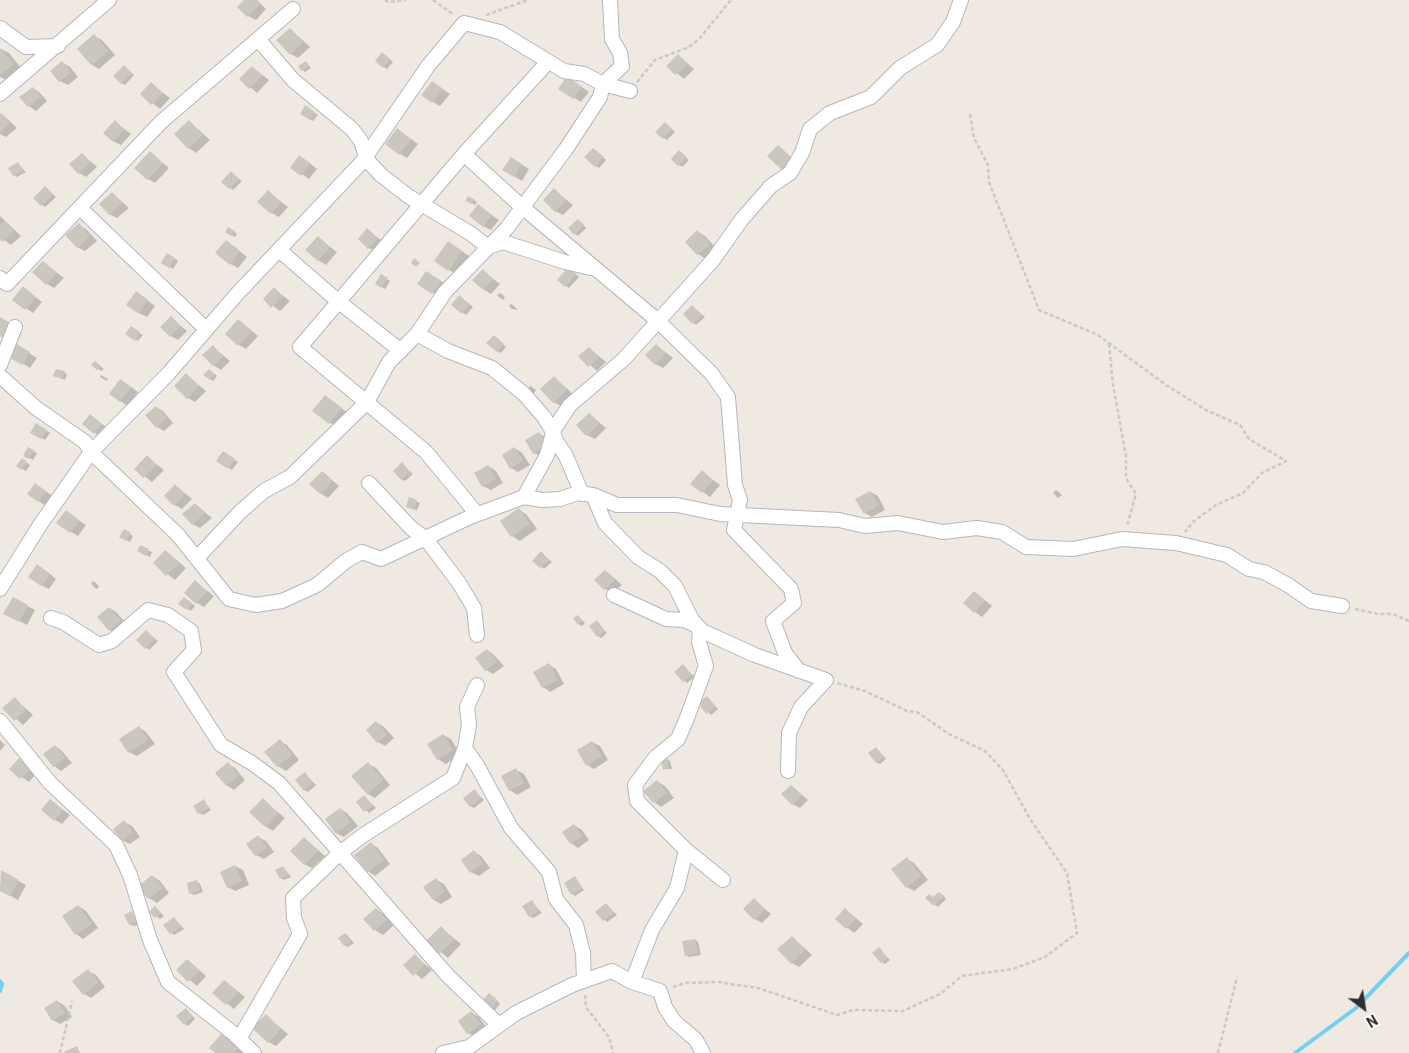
<!DOCTYPE html>
<html>
<head>
<meta charset="utf-8">
<style>
	body { margin:0 }
	#map { position:relative; width:1409px; height:1053px; overflow:hidden; background:#efe9e1; font-family:Roboto,sans-serif }
	canvas { display:block }
	.north { position:absolute; left:1339px; top:983px; width:50px; height:50px; -webkit-text-stroke:4px #fff; paint-order:stroke; rotate:149deg; font-size:14px; font-weight:700; line-height:20px; text-align:center; color:#2e2e2e }
	.north::after { content:''; display:block; margin:auto; width:18px; height:22px; background:#2e2e2e; clip-path:polygon(50% 0,100% 100%,50% 72%,0 100%) }
</style>
</head>
<body>
<div id="map">
<canvas width="1409" height="1053"></canvas>
<div class="north">N</div>
</div>
<script>
const c = document.querySelector('canvas').getContext('2d');
c.lineJoin = 'round';
function fillPath(path, color) { c.fillStyle = color; c.fill(path, 'evenodd'); }
const shape = rows => new Path2D(rows.map(r => 'M' + r).join(''));
function trace(path, color, width, dash) { c.strokeStyle = color; c.lineWidth = width; c.lineCap = dash ? 'butt' : 'round'; c.setLineDash(dash || []); c.stroke(path); }
const shadow = shape([
	[246,0,257,0,266,9,256,20,248,16],
	[290,29,310,47,298,58,291,54],
	[94,36,102,40,115,55,99,69,91,64],
	[1,49,9,53,21,68,6,80,0,77],
	[386,56,393,62,387,69,384,67],
	[679,56,694,69,684,79,668,66],
	[306,62,311,68,305,72,302,70],
	[63,63,70,67,78,77,68,85,60,81],
	[124,66,134,75,125,85,121,83],
	[252,67,269,80,257,93,241,79],
	[575,82,589,92,581,102,560,89],
	[151,84,170,98,160,109,141,94],
	[440,87,450,94,440,106,433,102],
	[33,88,40,93,47,101,36,111,29,106],
	[305,107,318,115,313,121,301,113],
	[2,114,17,128,6,137,0,134],
	[189,121,210,140,196,153,189,148,175,134],
	[115,122,131,134,121,145,113,141],
	[668,125,675,132,667,140,664,138],
	[404,134,418,144,407,158,400,154],
	[778,146,798,163,789,173,781,168],
	[596,151,606,160,599,168,596,166],
	[150,153,169,168,155,183,148,179],
	[82,154,97,167,86,177,79,173],
	[682,154,689,160,682,167,672,159],
	[511,158,529,169,522,181,504,170],
	[307,161,317,169,309,179,292,167],
	[18,164,26,172,17,177,14,175],
	[231,173,242,181,233,190,223,181],
	[48,190,56,197,45,207,35,198],
	[554,190,573,205,563,215,555,211],
	[268,192,288,207,279,217,272,213],
	[112,193,129,208,117,218,109,214],
	[469,197,477,202,475,205,467,201],
	[478,206,499,220,491,230,483,226],
	[0,216,21,236,11,245,0,237],
	[581,222,586,228,578,236,575,234],
	[79,225,86,229,97,241,85,251,77,247],
	[229,228,237,234,235,237,226,232],
	[367,230,385,243,377,252,369,248],
	[698,232,705,236,717,249,706,259,698,254,687,242],
	[318,238,337,252,326,265,318,260],
	[233,246,247,257,238,268,231,264],
	[456,247,469,256,456,274,449,270],
	[168,254,178,261,173,269,162,262],
	[43,262,64,278,54,288,47,284],
	[572,270,579,277,569,288,566,286],
	[483,271,500,284,491,294,483,289],
	[381,276,390,281,385,289,376,284],
	[434,276,448,286,440,298,419,284],
	[23,288,42,302,33,313,14,299],
	[274,289,290,301,280,311,264,299],
	[500,293,503,295,505,298,503,300,500,298,497,295],
	[143,297,155,306,147,317,139,313],
	[462,298,473,307,466,315,452,305],
	[511,304,514,306,518,310,512,309,509,306],
	[692,306,705,317,696,325,684,314],
	[171,318,187,331,178,340,171,336],
	[238,320,258,336,246,349,239,345],
	[131,328,143,335,138,341,127,334],
	[497,339,506,347,501,353,497,351],
	[16,345,37,358,30,368,9,355],
	[656,345,673,358,663,368,655,364],
	[213,347,230,361,221,370,213,365],
	[589,348,606,362,597,371,580,356],
	[93,365,99,365,104,369,101,371],
	[212,372,217,376,213,381,210,379],
	[64,373,67,374,65,380,58,377],
	[101,375,108,379,107,381,100,377],
	[186,375,206,391,195,402,188,398],
	[554,377,574,395,561,406,554,402],
	[121,380,138,392,128,406,120,401],
	[531,386,536,390,534,393,528,388],
	[332,401,348,413,338,427,330,423],
	[156,407,163,411,173,423,164,431,157,427],
	[589,414,606,428,595,439,587,435],
	[91,416,109,429,102,437,95,433],
	[37,425,50,433,45,440,32,432],
	[539,433,546,438,542,457,534,453],
	[514,448,522,453,530,465,518,472,511,468],
	[28,449,37,453,33,460,25,455],
	[224,453,238,462,232,470,218,461],
	[147,457,164,470,152,482,135,469],
	[22,460,30,465,26,471,18,466],
	[402,464,413,474,405,481,401,479],
	[488,466,496,471,503,483,491,490,483,486],
	[323,472,339,486,328,498,320,493],
	[702,472,720,485,710,497,703,492],
	[176,486,192,499,182,509,175,505],
	[42,489,53,496,46,506,28,494],
	[1056,490,1062,495,1058,498,1053,493],
	[870,492,878,496,885,510,872,517,865,513],
	[410,499,420,503,417,510,410,508],
	[195,504,212,518,200,528,192,524],
	[519,510,526,514,537,529,520,541,512,536],
	[66,512,86,525,78,536,71,532],
	[125,531,133,536,130,542,121,537],
	[141,547,152,552,150,557,139,551],
	[166,551,186,568,175,580,154,563],
	[541,553,552,562,544,569,534,561],
	[45,570,56,579,49,589,41,585],
	[606,571,622,585,612,593,605,589],
	[93,581,96,583,99,587,97,589,94,587,91,583],
	[195,582,214,596,204,607,197,603],
	[975,592,992,606,982,617,975,612],
	[13,598,35,610,27,625,5,613],
	[188,600,195,606,191,611,180,603],
	[109,608,116,612,128,625,117,634,110,630],
	[578,616,585,623,582,626,578,624],
	[597,622,607,633,601,638,598,636],
	[146,632,158,641,149,650,138,640],
	[487,650,494,655,504,666,493,674,486,670],
	[549,665,556,669,564,684,550,692,543,687],
	[683,666,695,677,687,683,676,672],
	[707,697,718,709,711,715,700,703],
	[15,699,33,715,23,725,4,708],
	[376,722,384,727,394,738,385,746,378,742],
	[139,727,146,732,155,744,137,756,129,752],
	[443,735,451,739,460,754,446,764,438,759],
	[0,740,5,745,0,751],
	[280,741,287,745,299,760,286,771,278,766,266,752],
	[592,742,600,746,608,760,594,769,587,765],
	[55,746,62,751,72,763,61,771,54,766],
	[876,748,886,759,880,764,876,762],
	[667,759,670,761,672,769,664,769],
	[20,760,37,773,29,782,11,769],
	[228,764,235,768,245,780,234,790,226,785],
	[368,764,376,768,390,785,375,798,368,794,353,776],
	[516,770,524,774,531,787,517,795,510,790],
	[305,774,316,785,308,792,304,790],
	[658,782,665,786,674,798,661,807,654,802],
	[792,786,808,800,800,808,792,804],
	[475,791,484,800,474,808,470,806],
	[364,796,376,808,369,813,358,802],
	[50,800,70,815,62,824,55,820],
	[263,800,285,818,273,831,265,826],
	[204,801,211,810,203,815,199,813],
	[340,809,347,813,358,826,344,837,336,833],
	[124,822,132,826,140,837,130,844,122,840],
	[574,825,582,830,589,840,578,848,571,843],
	[258,837,266,841,274,852,264,859,256,855],
	[305,839,325,856,312,868,304,864],
	[371,844,378,848,390,864,375,876,368,871],
	[474,852,481,856,490,868,479,876,471,872,462,860],
	[907,859,914,863,928,880,914,891,907,887],
	[235,866,243,870,249,885,235,891,228,887],
	[283,867,291,877,284,880,281,878],
	[2,872,26,885,18,900,0,890],
	[152,876,160,881,169,893,157,903,149,898,140,886],
	[575,878,584,890,575,896,572,894],
	[436,880,444,884,452,897,441,904,434,900,425,887],
	[197,882,200,884,203,892,194,895,190,893],
	[943,895,946,899,938,907,927,898],
	[754,900,771,914,762,923,755,919],
	[532,902,542,913,533,918,530,916],
	[606,904,617,915,607,922,597,912],
	[78,906,86,911,98,928,83,939,76,934],
	[376,909,384,914,394,925,383,935,375,930,365,919],
	[845,909,863,924,854,933,837,919],
	[158,910,164,916,160,919,151,912],
	[132,913,140,924,133,926,130,924],
	[174,918,184,929,174,935,171,933],
	[441,928,461,944,448,958,428,941],
	[346,934,354,943,348,947,344,945],
	[792,937,812,955,799,967,792,963],
	[695,940,698,942,701,955,689,957,686,955],
	[879,949,890,960,885,964,882,962],
	[415,956,432,970,422,979,405,965],
	[188,960,206,976,197,986,178,970],
	[88,971,96,975,105,987,91,998,84,994],
	[225,981,245,997,234,1009,214,993],
	[493,996,500,1004,494,1011,491,1009],
	[57,1001,65,1006,72,1017,60,1024,53,1020],
	[189,1012,195,1019,188,1026,185,1024],
	[471,1012,479,1017,487,1028,476,1037,468,1033],
	[266,1016,288,1034,276,1046,269,1042],
	[222,1035,229,1040,245,1053,217,1053]
]);
const stream = shape([
	[0,981,2,984,0,991],
	[1295,1053,1356,1008,1409,953]
]);
const building = shape([
	[244,0,256,0,260,4,247,17,237,7],
	[290,28,303,42,290,55,276,40],
	[94,34,108,51,91,65,77,49],
	[0,48,14,64,0,75],
	[382,52,390,59,383,68,375,61],
	[678,54,688,64,675,75,666,66],
	[62,61,71,72,59,82,50,71],
	[306,61,309,66,301,71,298,66],
	[124,65,132,73,121,84,113,76],
	[252,66,262,76,249,89,239,79],
	[567,76,582,87,573,99,558,89],
	[432,81,443,89,432,103,421,95],
	[151,82,163,93,151,105,140,94],
	[33,87,41,97,28,107,19,97],
	[305,105,315,112,310,120,300,114],
	[1,113,10,123,0,132,0,114],
	[115,120,124,129,113,142,103,133],
	[189,120,203,135,188,149,174,134],
	[665,122,672,129,663,139,655,132],
	[397,128,411,139,399,155,385,144],
	[778,145,792,158,781,169,767,156],
	[593,148,604,157,595,167,584,157],
	[679,150,687,157,678,166,671,159],
	[150,151,163,163,147,180,134,168],
	[82,153,91,162,78,174,69,164],
	[299,155,310,163,301,176,290,168],
	[511,157,522,164,514,177,502,170],
	[18,162,23,170,13,176,8,168],
	[231,171,239,179,229,189,221,182],
	[45,186,53,194,41,206,33,198],
	[554,188,566,200,555,212,543,200],
	[268,190,281,202,271,214,257,202],
	[112,192,122,203,109,215,99,204],
	[468,196,474,199,472,204,465,201],
	[478,204,492,215,483,227,469,216],
	[578,219,584,225,574,235,568,228],
	[5,221,14,231,2,242,0,239,0,225],
	[79,223,90,236,77,248,65,235],
	[228,227,235,231,231,236,225,232],
	[367,228,378,238,368,249,358,239],
	[697,230,710,244,697,255,685,242],
	[318,236,330,247,318,261,305,250],
	[226,240,240,251,230,265,215,253],
	[448,241,462,251,448,271,434,261],
	[167,253,175,258,169,268,161,263],
	[414,258,420,263,416,267,411,263],
	[43,261,57,273,46,285,32,272],
	[568,267,576,274,565,287,557,280],
	[483,269,493,279,483,290,472,280],
	[426,271,441,281,432,294,417,284],
	[381,274,388,278,381,288,375,284],
	[23,286,36,297,25,310,12,300],
	[274,287,283,296,271,308,263,299],
	[136,291,148,300,139,314,126,305],
	[459,295,470,305,462,314,451,305],
	[692,305,702,315,692,324,683,314],
	[171,316,181,326,170,337,160,327],
	[0,317,13,325,4,338,0,336],
	[238,319,252,331,238,346,225,334],
	[131,326,140,332,135,341,125,334],
	[494,335,504,344,497,352,486,343],
	[15,343,30,352,22,365,7,356],
	[656,344,666,353,655,365,645,355],
	[213,345,223,357,213,366,202,355],
	[589,347,599,358,588,367,578,356],
	[95,361,101,366,97,370,91,365],
	[56,369,65,371,62,379,53,376],
	[209,369,215,374,210,380,203,375],
	[186,373,199,386,187,399,174,386],
	[554,376,567,390,553,403,540,389],
	[120,379,131,387,120,402,109,394],
	[325,395,342,408,329,424,312,411],
	[156,406,167,418,156,428,145,415],
	[589,413,600,423,586,436,576,425],
	[90,414,102,424,94,434,82,424],
	[36,423,47,430,41,439,30,433],
	[539,432,547,445,533,454,525,440],
	[28,447,34,450,29,459,23,456],
	[514,447,523,460,510,469,502,455],
	[223,451,235,459,228,469,216,461],
	[147,455,157,465,143,478,134,469],
	[22,458,27,462,22,470,16,466],
	[402,462,410,472,401,480,393,471],
	[488,465,496,478,482,487,474,473],
	[702,470,713,480,702,493,690,484],
	[322,471,333,481,320,494,309,484],
	[35,483,46,491,38,502,27,494],
	[175,484,185,494,174,506,164,496],
	[870,491,879,505,864,514,855,499],
	[409,497,417,500,414,510,406,507],
	[195,503,205,513,192,525,182,514],
	[519,508,530,524,511,537,500,521],
	[66,510,79,520,70,533,56,523],
	[124,529,131,533,126,541,119,537],
	[140,545,149,549,146,556,137,551],
	[165,550,179,563,166,576,153,563],
	[541,551,549,560,540,568,532,561],
	[37,564,50,574,41,586,28,577],
	[605,570,615,580,604,590,594,580],
	[195,580,207,591,196,604,184,593],
	[974,591,985,601,974,613,963,603],
	[13,597,28,605,19,622,3,614],
	[184,597,192,604,187,610,178,604],
	[109,607,121,621,109,631,97,617],
	[578,615,582,621,578,625,573,618],
	[597,620,605,631,597,637,589,626],
	[146,630,155,639,145,649,136,640],
	[487,649,497,662,485,671,475,658],
	[549,663,558,680,542,688,533,672],
	[683,664,692,675,683,682,674,672],
	[707,696,716,707,706,714,698,703],
	[15,697,26,710,14,721,2,708],
	[376,721,387,734,377,743,366,730],
	[139,726,148,740,128,753,119,739],
	[443,734,453,750,437,760,427,744],
	[280,739,292,755,277,767,264,752],
	[592,741,602,756,586,766,577,750],
	[55,745,65,758,53,767,43,754],
	[876,747,884,757,876,763,868,753],
	[19,758,31,768,20,779,9,769],
	[667,758,669,768,663,770,661,760],
	[228,762,239,776,226,786,215,773],
	[368,762,384,780,367,794,351,776],
	[516,768,524,783,509,791,501,776],
	[305,772,313,783,304,791,295,780],
	[657,780,667,793,653,803,643,791],
	[791,785,802,795,792,805,781,794],
	[475,789,481,798,470,807,463,798],
	[364,795,373,806,364,812,356,802],
	[263,798,278,813,265,827,249,812],
	[50,799,63,810,54,821,41,810],
	[204,799,209,808,198,814,193,806],
	[340,808,351,822,336,834,325,819],
	[124,820,133,832,122,841,113,829],
	[574,824,582,836,570,844,562,832],
	[258,835,267,847,255,856,246,844],
	[304,837,318,851,304,865,290,851],
	[371,842,384,860,367,872,354,855],
	[474,850,483,863,470,873,461,860],
	[907,857,921,876,906,888,891,869],
	[235,865,242,881,227,888,220,872],
	[283,866,288,875,280,879,275,870],
	[1,870,19,880,10,896,0,891],
	[152,875,163,888,148,899,138,886],
	[575,876,582,888,571,895,564,883],
	[436,878,445,892,433,900,423,887],
	[197,880,200,891,189,894,187,883],
	[939,892,944,896,934,906,925,898,929,894,933,897],
	[754,898,765,909,754,920,743,909],
	[532,900,539,911,529,917,522,906],
	[606,903,614,913,603,921,595,912],
	[78,905,92,924,75,935,62,916],
	[155,906,161,913,155,918,149,912],
	[376,908,387,920,374,931,363,919],
	[845,908,856,919,846,929,835,919],
	[132,911,137,922,129,925,124,915],
	[174,917,181,927,170,934,163,925],
	[441,926,454,940,439,954,426,941],
	[345,933,351,941,344,946,338,938],
	[792,936,805,950,791,964,777,949],
	[695,939,698,953,685,956,682,941],
	[879,947,888,958,881,963,872,953],
	[415,954,425,965,413,976,403,965],
	[187,959,200,971,188,982,176,970],
	[88,969,99,982,83,995,72,981],
	[224,980,238,992,226,1005,212,993],
	[489,993,498,1001,490,1010,481,1002],
	[57,1000,65,1013,52,1021,44,1008],
	[186,1008,193,1017,184,1025,176,1016],
	[471,1011,481,1024,467,1034,458,1021],
	[266,1014,281,1029,268,1043,252,1028],
	[221,1034,238,1048,234,1053,215,1053,209,1048],
	[77,1046,80,1053,65,1053,64,1052]
]);
const path = shape([
	[385,0,388,2,406,0],
	[433,0,454,15],
	[486,15,528,0],
	[637,82,655,60,689,47,699,39,731,0],
	[970,114,974,138,988,165,989,182,1039,310,1098,335,1166,385,1206,410,1240,425,1249,439,1286,461,1262,473,1243,493,1216,505,1194,521,1185,532],
	[1109,344,1113,385,1126,456,1126,478,1136,494,1127,526],
	[1355,609,1378,614,1393,614,1409,621],
	[673,987,685,983,718,982,758,988,837,1015,853,1010,903,1011,940,994,962,976,1013,969,1045,957,1077,933,1067,873,1030,819,1003,770,985,751,949,734,917,712,907,711,865,691,837,683],
	[585,995,586,1007,609,1037,613,1053],
	[60,1053,72,1001],
	[1218,1053,1237,977]
]);
const minor = shape([
	[0,28,26,47,58,46],
	[258,39,293,80,352,129,361,141,367,160,381,175,408,196,470,233,488,247,503,242,565,262,591,268],
	[0,94,109,0],
	[464,154,521,206,658,321,711,373,728,397,735,485,740,500,734,530,791,589,794,603,773,621,785,653,799,671],
	[80,208,206,329],
	[279,250,339,302,401,351],
	[0,278,7,284,161,122,293,9],
	[417,334,448,351,492,368,524,394,544,417,553,432,556,441,566,456,582,494],
	[0,365,15,327],
	[0,376,36,408,85,442,91,452,178,535,229,599,256,605,282,601,317,585,347,560,362,552,381,559,470,517,524,497,542,500,560,499,578,493,593,495,617,505,677,505,720,514,839,520,865,526,898,523,943,532,977,528,1002,532,1026,547,1073,549,1122,539,1176,543,1227,555,1249,569,1264,572,1288,585,1311,601,1342,606],
	[369,483,411,528,426,539,459,583,474,608,477,635],
	[593,495,605,523,638,557,660,571,675,586,692,620,702,631,755,655,826,680,801,707,789,733,788,771],
	[524,497,547,455,554,429,570,405,624,359,713,260,742,219,771,186,790,173,802,153,810,129,830,113,871,97,900,68,937,45,953,22,961,0],
	[477,514,426,452,300,347,464,154,548,62],
	[197,558,240,512,264,491,290,477,367,402,389,362,417,334,445,292,507,228,566,149,600,97,603,84,622,66,620,53,612,39,610,0],
	[0,589,40,525,91,452,168,374,237,294,362,162,428,66,464,23,500,32,564,71,584,74,603,84,630,91],
	[614,595,666,619,684,620,697,626,700,632,699,642,706,666,687,718,678,739,655,758,635,785,637,801,686,850,723,880],
	[51,618,63,622,99,645,112,641,148,610,168,615,191,631,194,650,174,672,221,745,252,763,279,783,448,976,499,1025],
	[477,685,467,707,469,725,465,748,478,767,511,828,549,872,556,899,576,925,583,953,584,981],
	[0,721,50,783,116,845,130,875,150,940,168,982,233,1033,254,1053],
	[632,982,652,930,677,888,686,850],
	[239,1039,300,934,294,918,293,898,340,853,362,836,453,778,465,748],
	[443,1053,469,1047,516,1013,572,985,612,971,632,982,660,991,665,1007,674,1021,696,1040,703,1053]
]);
fillPath(shadow, '#0003');
trace(stream, '#75cff0', 4);
fillPath(building, '#cbc7bf');
trace(minor, '#b4b7c1', 16);
trace(path, '#c9c9c9', 2.5, [4, 2.5]);
trace(minor, '#fff', 14);
</script>
</body>
</html>
